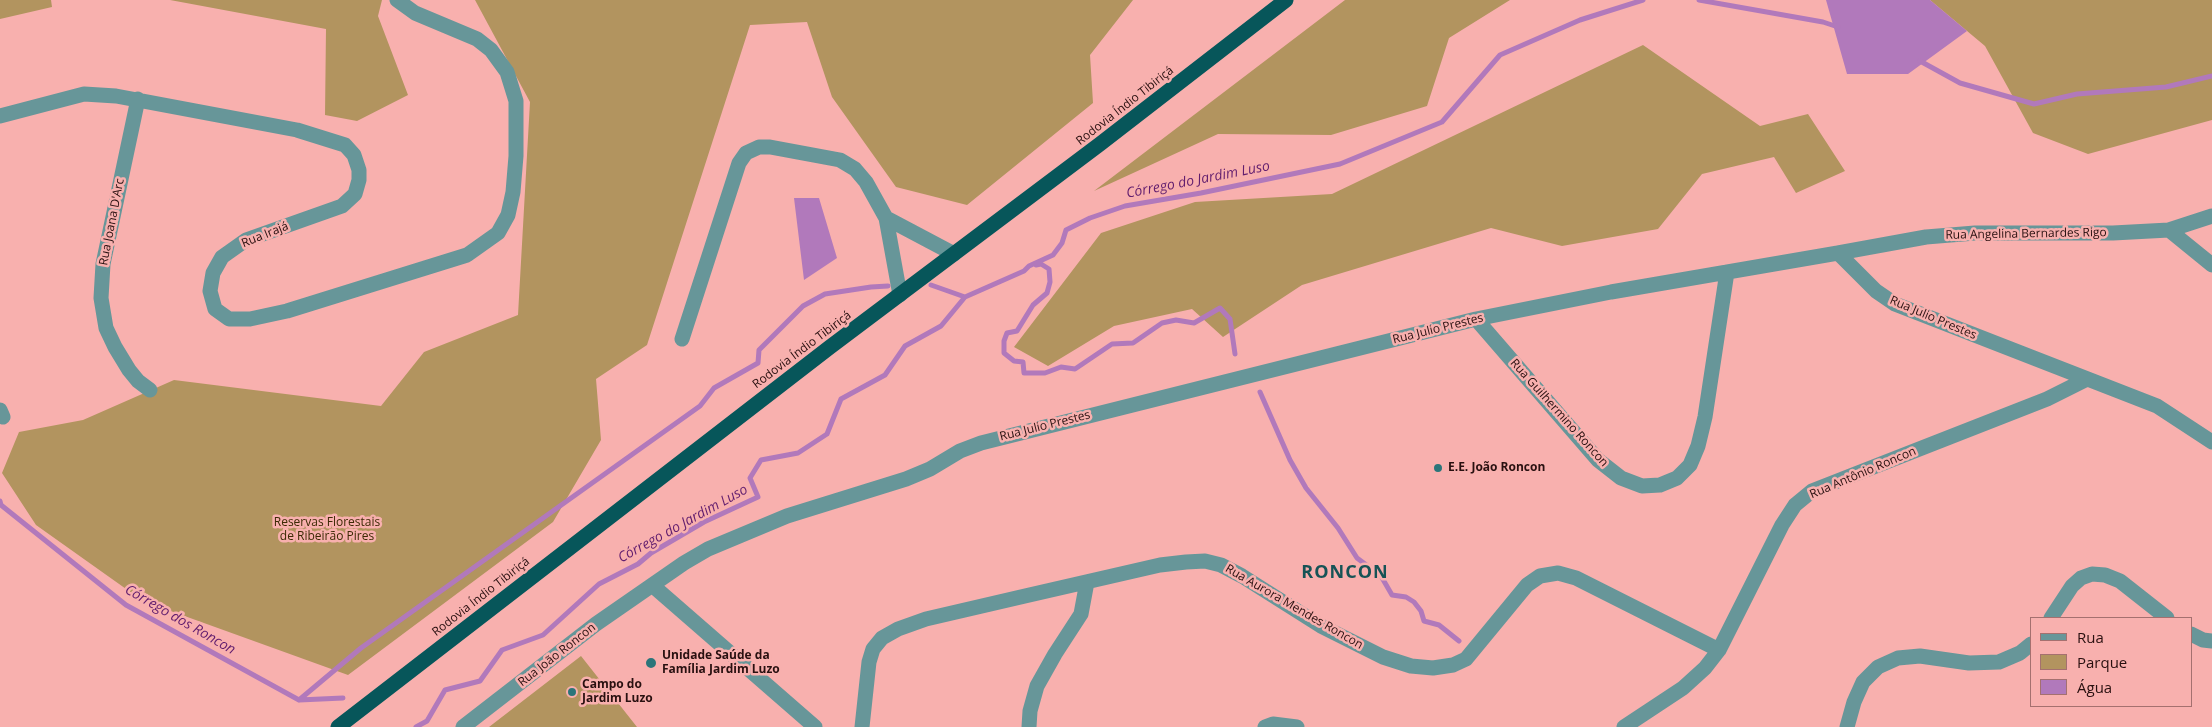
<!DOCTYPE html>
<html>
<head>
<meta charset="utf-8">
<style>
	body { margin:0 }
	#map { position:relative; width:2212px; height:727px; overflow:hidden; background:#f8b0ae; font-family:"Open Sans",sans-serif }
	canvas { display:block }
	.legend { position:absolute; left:2030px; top:617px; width:162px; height:90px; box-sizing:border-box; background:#f8b0ae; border:1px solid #a5706f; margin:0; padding:6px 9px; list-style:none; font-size:15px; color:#291010 }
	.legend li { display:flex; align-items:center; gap:10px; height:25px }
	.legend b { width:25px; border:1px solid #a5706f }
</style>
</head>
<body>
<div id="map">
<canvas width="2212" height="727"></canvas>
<ul class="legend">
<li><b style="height:6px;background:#679699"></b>Rua</li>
<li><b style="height:14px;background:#b2945f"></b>Parque</li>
<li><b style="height:14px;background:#b179bb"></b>Água</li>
</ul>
</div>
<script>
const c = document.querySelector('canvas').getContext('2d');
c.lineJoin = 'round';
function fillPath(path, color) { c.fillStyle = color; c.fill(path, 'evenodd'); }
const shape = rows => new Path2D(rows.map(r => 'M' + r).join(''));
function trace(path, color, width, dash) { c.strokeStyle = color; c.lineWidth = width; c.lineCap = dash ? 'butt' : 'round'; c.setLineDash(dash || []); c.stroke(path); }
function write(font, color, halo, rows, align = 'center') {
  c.font = font + ' "Open Sans",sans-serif'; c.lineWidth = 5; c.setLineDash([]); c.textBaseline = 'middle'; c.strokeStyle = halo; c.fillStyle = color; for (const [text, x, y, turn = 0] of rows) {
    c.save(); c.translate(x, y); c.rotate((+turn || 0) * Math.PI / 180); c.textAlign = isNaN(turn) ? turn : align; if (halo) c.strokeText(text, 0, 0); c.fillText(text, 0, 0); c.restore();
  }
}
const green = shape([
	[0,0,51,0,52,7,0,19],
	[170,0,382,0,378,16,408,95,357,121,325,115,326,29],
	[475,0,1133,0,1090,55,1093,103,967,205,896,187,832,97,807,22,750,25,647,345,596,379,601,440,553,522,348,675,143,601,36,525,2,473,19,432,83,420,174,380,381,406,424,352,518,315,530,102],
	[1345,0,1510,0,1449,38,1427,106,1331,135,1218,134,1094,191],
	[1930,0,2212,0,2212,120,2088,154,2033,133,1985,46],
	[1643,45,1760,126,1808,114,1845,171,1796,193,1774,157,1702,174,1658,229,1562,246,1491,228,1302,285,1223,337,1192,309,1114,326,1048,366,1014,347,1101,233,1195,202,1332,194],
	[581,656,637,727,489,727]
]);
const water = shape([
	[1826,0,1930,0,1967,31,1908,74,1847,74],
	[794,198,819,198,837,258,804,280]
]);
const stream = shape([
	[1699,0,1823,22,1838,27],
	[1920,61,1960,83,2034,104,2077,94,2166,87,2212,76],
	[1036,265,1041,264,1049,269,1050,282,1047,293,1033,305,1017,331,1007,333,1004,341,1004,353,1014,361,1023,362,1024,373,1045,373,1061,367,1075,369,1112,344,1133,343,1162,323,1176,320,1194,323,1220,308,1230,319,1235,354],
	[931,285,965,297],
	[1260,392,1290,460,1306,488,1338,528,1357,558,1381,576,1392,595,1406,597,1414,602,1421,611,1424,621,1439,625,1459,641],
	[0,501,1,505,126,605,299,700,343,698],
	[299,700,361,648,700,406,714,388,758,363,759,350,803,306,825,294,871,287,888,286],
	[416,727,427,721,445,690,480,681,502,650,543,635,599,584,638,564,651,553,704,522,758,497,750,478,761,460,798,453,827,434,841,399,885,375,905,346,941,326,965,297,1024,271,1029,266,1053,255,1062,243,1066,230,1090,218,1125,206,1201,193,1340,164,1442,122,1500,55,1580,20,1643,0]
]);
const minor = shape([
	[138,99,103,264,101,298,106,328,115,347,129,370,138,381,150,390],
	[0,116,84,94,116,96,297,130,345,145,354,155,359,170,359,180,355,194,342,206,246,240,222,257,213,273,210,291,215,309,229,319,250,319,287,311,467,255,498,233,508,215,513,192,516,156,516,101,507,72,491,50,477,39,415,13,397,0],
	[886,218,954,254],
	[2169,230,2212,265],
	[1838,253,1926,237,1975,233,2113,233,2169,230,2212,216],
	[1476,319,1598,460,1621,478,1642,486,1660,485,1677,478,1690,465,1698,446,1705,417,1727,272],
	[682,339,739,163,746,153,759,147,770,147,840,160,855,169,866,182,886,218,900,295],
	[0,410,3,417],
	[652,585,815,727],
	[2051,618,2072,586,2081,578,2092,574,2105,575,2120,581,2167,618],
	[2191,634,2203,640,2212,641],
	[463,727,596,624,684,563,708,549,787,516,906,479,930,469,960,451,981,443,1476,319,1611,292,1838,253,1876,291,1895,304,2157,406,2212,442],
	[862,727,869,662,873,649,882,638,898,629,926,619,1025,596,1160,565,1186,562,1205,561,1221,565,1242,576,1321,626,1383,657,1411,666,1433,668,1453,665,1466,659,1527,585,1540,576,1558,573,1576,578,1719,650],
	[1029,727,1030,711,1037,686,1055,654,1081,614,1087,582],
	[1265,727,1273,724,1297,727],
	[1624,727,1683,688,1705,668,1719,650,1782,525,1795,505,1812,491,2047,399,2087,379],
	[1847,727,1854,702,1863,682,1878,667,1898,658,1920,656,1969,663,1999,662,2020,653,2031,644]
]);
const highway = shape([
	[338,727,830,347,1100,144,1286,0]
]);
const markers = [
	[1438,468,5,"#2b757a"],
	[651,663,6,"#2b757a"],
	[572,692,5,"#2b757a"]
];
const streetNames = [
	["Rodovia Índio Tibiriçá",1125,106,-38],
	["Rua Joana D'Arc",112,222,-79],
	["Rua Angelina Bernardes Rigo",2026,234,-1],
	["Rua Irajá",265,235,-22],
	["Rua Julio Prestes",1933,318,23],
	["Rua Julio Prestes",1438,329,-14],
	["Rodovia Índio Tibiriçá",802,350,-37],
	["Rua Guilhermino Roncon",1559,413,48],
	["Rua Julio Prestes",1045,426,-14],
	["Rua Antônio Roncon",1863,473,-23],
	["Rodovia Índio Tibiriçá",481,597,-38],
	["Rua Aurora Mendes Roncon",1294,607,30],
	["Rua João Roncon",557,655,-38]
];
const poiNames = [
	["E.E. João Roncon",1448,468],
	["Unidade Saúde da",662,656],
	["Família Jardim Luzo",662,670],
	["Campo do",582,685],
	["Jardim Luzo",582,699]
];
const parkNames = [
	["Reservas Florestais",327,523],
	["de Ribeirão Pires",327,537]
];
const waterNames = [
	["Córrego do Jardim Luso",1198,180,-11],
	["Córrego do Jardim Luso",683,524,-29],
	["Córrego dos Roncon",180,620,30]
];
const districtNames = [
	["RONCON",1345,573]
];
fillPath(green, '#b2945f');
fillPath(water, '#b179bb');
trace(stream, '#b179bb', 5);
trace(minor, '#679699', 15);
trace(highway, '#07565a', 15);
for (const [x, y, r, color] of markers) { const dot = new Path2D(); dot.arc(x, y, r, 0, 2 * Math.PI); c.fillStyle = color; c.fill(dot); trace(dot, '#f8b0ae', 2); }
write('12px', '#291010', '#f8b0ae', streetNames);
write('bold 12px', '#291010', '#f8b0ae', poiNames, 'left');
write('12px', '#3c2a05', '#f8b0ae', parkNames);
write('italic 14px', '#611d6e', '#f8b0ae', waterNames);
c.letterSpacing = '1px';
write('bold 18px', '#165356', '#f8b0ae', districtNames);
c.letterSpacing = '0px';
</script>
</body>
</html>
